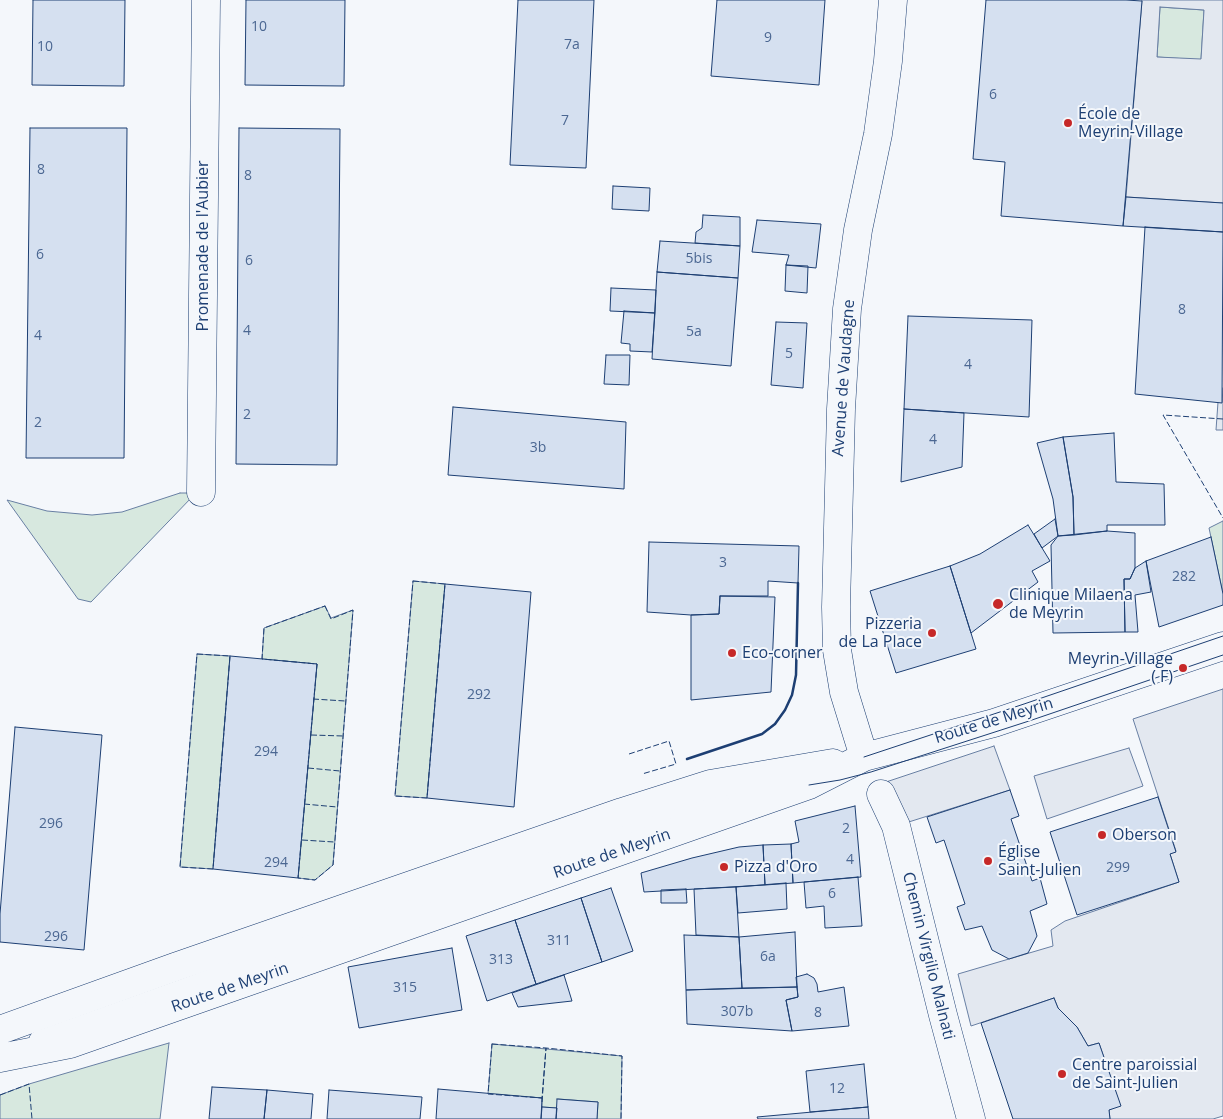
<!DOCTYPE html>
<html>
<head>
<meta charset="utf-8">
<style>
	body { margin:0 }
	canvas { display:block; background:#f4f7fb }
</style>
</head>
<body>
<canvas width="1223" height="1119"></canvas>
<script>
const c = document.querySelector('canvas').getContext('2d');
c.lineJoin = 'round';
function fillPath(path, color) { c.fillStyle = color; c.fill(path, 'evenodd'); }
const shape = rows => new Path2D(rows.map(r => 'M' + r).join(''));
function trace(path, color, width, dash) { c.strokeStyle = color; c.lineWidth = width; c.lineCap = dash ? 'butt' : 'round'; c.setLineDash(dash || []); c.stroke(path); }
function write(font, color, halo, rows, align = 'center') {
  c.font = font + ' "Open Sans",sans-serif'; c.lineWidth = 4; c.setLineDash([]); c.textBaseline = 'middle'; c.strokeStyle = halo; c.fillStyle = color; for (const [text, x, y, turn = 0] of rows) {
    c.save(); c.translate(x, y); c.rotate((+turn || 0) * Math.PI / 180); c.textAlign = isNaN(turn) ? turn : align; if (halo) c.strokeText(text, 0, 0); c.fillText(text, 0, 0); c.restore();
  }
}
const green = shape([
	[1160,7,1204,10,1201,60,1157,57,1160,7],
	[180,493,192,493,193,496,91,602,78,599,7,500,47,511,92,515,122,512,180,493],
	[1223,521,1223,594,1209,528,1223,521],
	[413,581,445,584,427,798,395,796,413,581],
	[325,606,331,618,353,610,333,865,315,880,298,878,317,664,262,659,264,628,325,606],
	[197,654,230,656,213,869,180,867,197,654],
	[169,1043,160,1119,0,1119,0,1095,29,1084,169,1043],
	[492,1044,622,1056,621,1119,597,1119,598,1102,558,1099,557,1108,542,1107,542,1098,488,1094,492,1044]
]);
const parking = shape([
	[1142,0,1223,0,1223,203,1126,197,1142,0],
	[1160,7,1204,10,1201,59,1157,57,1160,7],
	[1223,388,1223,430,1216,430,1218,402,1222,402,1223,388],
	[1223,689,1223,1116,1213,1119,1110,1119,1109,1110,1120,1105,1099,1043,1088,1046,1077,1027,1058,1008,1054,998,971,1026,958,974,1053,946,1051,930,1065,921,1179,882,1170,854,1176,851,1133,719,1223,689],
	[994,746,1010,790,896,826,883,783,994,746],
	[1129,748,1143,786,1047,819,1034,776,1129,748]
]);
const building = shape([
	[33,0,125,0,124,86,32,85,33,0],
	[246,0,345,0,344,86,245,85,246,0],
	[518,0,594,0,586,168,510,165,518,0],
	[717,0,825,0,819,85,711,76,717,0],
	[986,0,1126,0,1142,1,1123,226,1001,216,1005,162,973,159,986,0],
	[30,128,127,128,124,458,26,458,30,128],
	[239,128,340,129,337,465,236,464,239,128],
	[613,186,650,188,649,211,612,209,613,186],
	[1126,197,1223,203,1223,232,1123,226,1126,197],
	[703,215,740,217,740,246,695,243,696,232,702,228,703,215],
	[757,220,821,224,816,268,786,265,789,255,752,252,757,220],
	[1145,227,1223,232,1222,403,1135,394,1145,227],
	[660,241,740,246,738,278,657,272,660,241],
	[786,265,808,266,807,293,785,291,786,265],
	[657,272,738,278,731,366,652,359,657,272],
	[611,288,656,290,655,313,610,311,611,288],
	[624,311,655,313,652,352,630,351,630,344,621,343,624,311],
	[908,316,1032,320,1029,417,904,409,908,316],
	[776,322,807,323,803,388,771,385,776,322],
	[606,355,630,355,629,385,604,384,606,355],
	[453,407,626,422,624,489,448,475,453,407],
	[904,409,964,413,962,467,901,482,904,409],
	[1114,433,1116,482,1164,484,1165,525,1107,525,1107,531,1074,535,1073,497,1063,437,1114,433],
	[1063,437,1073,497,1074,535,1058,536,1053,499,1037,443,1063,437],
	[1055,519,1058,536,1042,548,1034,534,1055,519],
	[1028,525,1050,561,1032,571,1038,582,971,633,950,566,980,554,1028,525],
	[1107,531,1135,533,1135,568,1130,579,1124,579,1125,632,1053,633,1051,545,1058,536,1107,531],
	[1211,537,1223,594,1223,605,1159,627,1146,561,1211,537],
	[649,542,799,546,798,583,768,581,768,596,720,596,719,614,691,615,647,612,649,542],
	[1146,561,1151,592,1135,595,1138,632,1125,632,1124,579,1130,579,1135,568,1146,561],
	[950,566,976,649,896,673,870,591,950,566],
	[445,584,531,592,514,807,427,798,445,584],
	[720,596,775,597,771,692,691,700,691,615,719,614,720,596],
	[230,656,317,664,298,878,213,869,230,656],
	[15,727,102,735,84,950,0,942,0,914,15,727],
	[1010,790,1019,816,1011,819,1032,881,1040,878,1047,904,1030,911,1037,936,1028,953,1009,959,992,950,982,926,965,930,957,907,965,904,944,840,936,843,927,817,1010,790],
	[1158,797,1176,852,1170,854,1179,882,1077,915,1050,832,1158,797],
	[855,806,861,877,793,883,791,844,799,842,795,821,855,806],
	[791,844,793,883,765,885,763,845,791,844],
	[763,845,765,885,644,892,641,873,692,858,739,847,763,845],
	[858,877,862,926,825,928,824,906,806,908,804,882,858,877],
	[786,883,787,909,738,913,736,887,786,883],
	[736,887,739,937,696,935,694,889,736,887],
	[611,888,633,951,602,962,581,898,611,888],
	[686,889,687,903,661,903,661,890,686,889],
	[581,898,602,962,536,984,515,920,581,898],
	[515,920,536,984,487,1001,466,936,515,920],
	[795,932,797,987,742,988,739,937,795,932],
	[684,935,739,937,742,988,686,990,684,935],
	[452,948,462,1010,359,1028,348,967,452,948],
	[807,974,814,978,817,984,818,992,844,987,849,1026,792,1031,786,1000,798,997,796,977,807,974],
	[564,975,572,1001,518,1007,512,993,564,975],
	[797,987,798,997,786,1000,792,1031,687,1024,686,990,797,987],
	[1054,998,1058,1008,1077,1027,1088,1046,1099,1043,1121,1106,1109,1110,1110,1119,1013,1119,981,1023,1054,998],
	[864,1064,868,1107,810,1112,806,1071,864,1064],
	[212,1087,267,1090,264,1119,209,1119,212,1087],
	[438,1089,542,1098,541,1119,436,1119,438,1089],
	[267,1090,313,1094,311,1119,264,1119,267,1090],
	[329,1090,422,1097,420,1119,327,1119,329,1090],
	[557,1099,598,1102,597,1119,556,1119,557,1099],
	[542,1107,557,1108,556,1119,541,1119,542,1107],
	[868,1107,869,1119,758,1119,757,1117,868,1107]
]);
const lane = shape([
	[38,1040,627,829,715,800,758,793]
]);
const street = shape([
	[201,492,206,0],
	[881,794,896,826,943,1015,971,1119]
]);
const secondary = shape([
	[864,757,844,692,837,650,836,607,841,409,847,309,858,230,878,134,888,61,893,0],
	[0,1030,175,967,622,812,710,784,833,763],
	[0,1058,70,1044,809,785,864,757,994,723,1223,646]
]);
const tram = shape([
	[864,757,1024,704,1223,636],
	[809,785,840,780,871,772,1029,721,1223,655]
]);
const fence = shape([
	[1223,419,1163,415,1223,518],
	[413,581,445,584,427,798,395,796,413,581],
	[325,606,331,619,353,610,333,865,315,880,298,878,317,664,262,659,264,628,325,606],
	[197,654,230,656,213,869,180,867,197,654],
	[313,699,345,701],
	[311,735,343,736],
	[629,754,669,741,676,764,642,774],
	[308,768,340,771],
	[304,804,337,807],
	[302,840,334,842],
	[492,1044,546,1048,542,1098,488,1094,492,1044],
	[0,1095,29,1084,32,1119],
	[542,1102,546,1048,622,1056,621,1119]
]);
const wall = shape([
	[687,759,762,734,775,724,785,710,792,695,796,675,798,583]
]);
const markers = [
	[1068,123,5,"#c62828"],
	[998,604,6,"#c62828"],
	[932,633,5,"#c62828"],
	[732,653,5,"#c62828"],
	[1183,668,5,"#c62828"],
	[1102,835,5,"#c62828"],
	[988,861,5,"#c62828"],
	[724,867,5,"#c62828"],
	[1062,1074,5,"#c62828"]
];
const numberNames = [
	["10",259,27],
	["9",768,38],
	["7a",572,45],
	["10",45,47],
	["6",993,95],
	["7",565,121],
	["8",41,170],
	["8",248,176],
	["6",40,255],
	["5bis",699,259],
	["6",249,261],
	["8",1182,310],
	["4",247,331],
	["5a",694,332],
	["4",38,336],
	["5",789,354],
	["4",968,365],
	["2",247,415],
	["2",38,423],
	["4",933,440],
	["3b",538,448],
	["3",723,563],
	["282",1184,577],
	["292",479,695],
	["294",266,752],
	["296",51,824],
	["2",846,829],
	["4",850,860],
	["294",276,863],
	["299",1118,868],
	["6",832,894],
	["296",56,937],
	["311",559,941],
	["6a",768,957],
	["313",501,960],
	["315",405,988],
	["307b",737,1012],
	["8",818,1013],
	["12",837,1089]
];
const poiNames = [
	["École de",1078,114],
	["Meyrin-Village",1078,132],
	["Clinique Milaena",1009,595],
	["de Meyrin",1009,613],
	["Pizzeria",922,624,"right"],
	["de La Place",922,642,"right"],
	["Eco-corner",742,653],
	["Meyrin-Village",1173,659,"right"],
	["( F)",1173,677,"right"],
	["Oberson",1112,835],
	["Église",998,852],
	["Saint-Julien",998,870],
	["Pizza d'Oro",734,867],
	["Centre paroissial",1072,1065],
	["de Saint-Julien",1072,1083]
];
const streetNames = [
	["Promenade de l'Aubier",203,246,-90],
	["Avenue de Vaudagne",844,378,-86],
	["Route de Meyrin",994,721,-17],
	["Route de Meyrin",612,854,-19],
	["Chemin Virgilio Malnati",928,956,76],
	["Route de Meyrin",230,988,-19]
];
fillPath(green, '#d7e8df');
trace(green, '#687fa3', 1);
fillPath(parking, '#e3e8f0');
trace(parking, '#687fa3', 1);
fillPath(building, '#d5e0f0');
trace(building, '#1d3f73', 1);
trace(lane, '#1d3f73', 19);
trace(street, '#1d3f73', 29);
trace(secondary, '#1d3f73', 29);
trace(lane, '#f4f7fb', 18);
trace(street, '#f4f7fb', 28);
trace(secondary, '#f4f7fb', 28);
trace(tram, '#1d3f73', 1);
trace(fence, '#1d3f73', 1, [6, 2.5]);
trace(wall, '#1d3f73', 2.5);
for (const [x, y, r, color] of markers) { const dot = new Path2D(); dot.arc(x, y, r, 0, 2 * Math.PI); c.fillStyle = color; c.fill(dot); trace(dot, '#f4f7fb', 2); }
write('14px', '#4b6792', null, numberNames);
write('16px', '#1d3f73', '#f4f7fb', poiNames, 'left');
write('16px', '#1d3f73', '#f4f7fb', streetNames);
</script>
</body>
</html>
